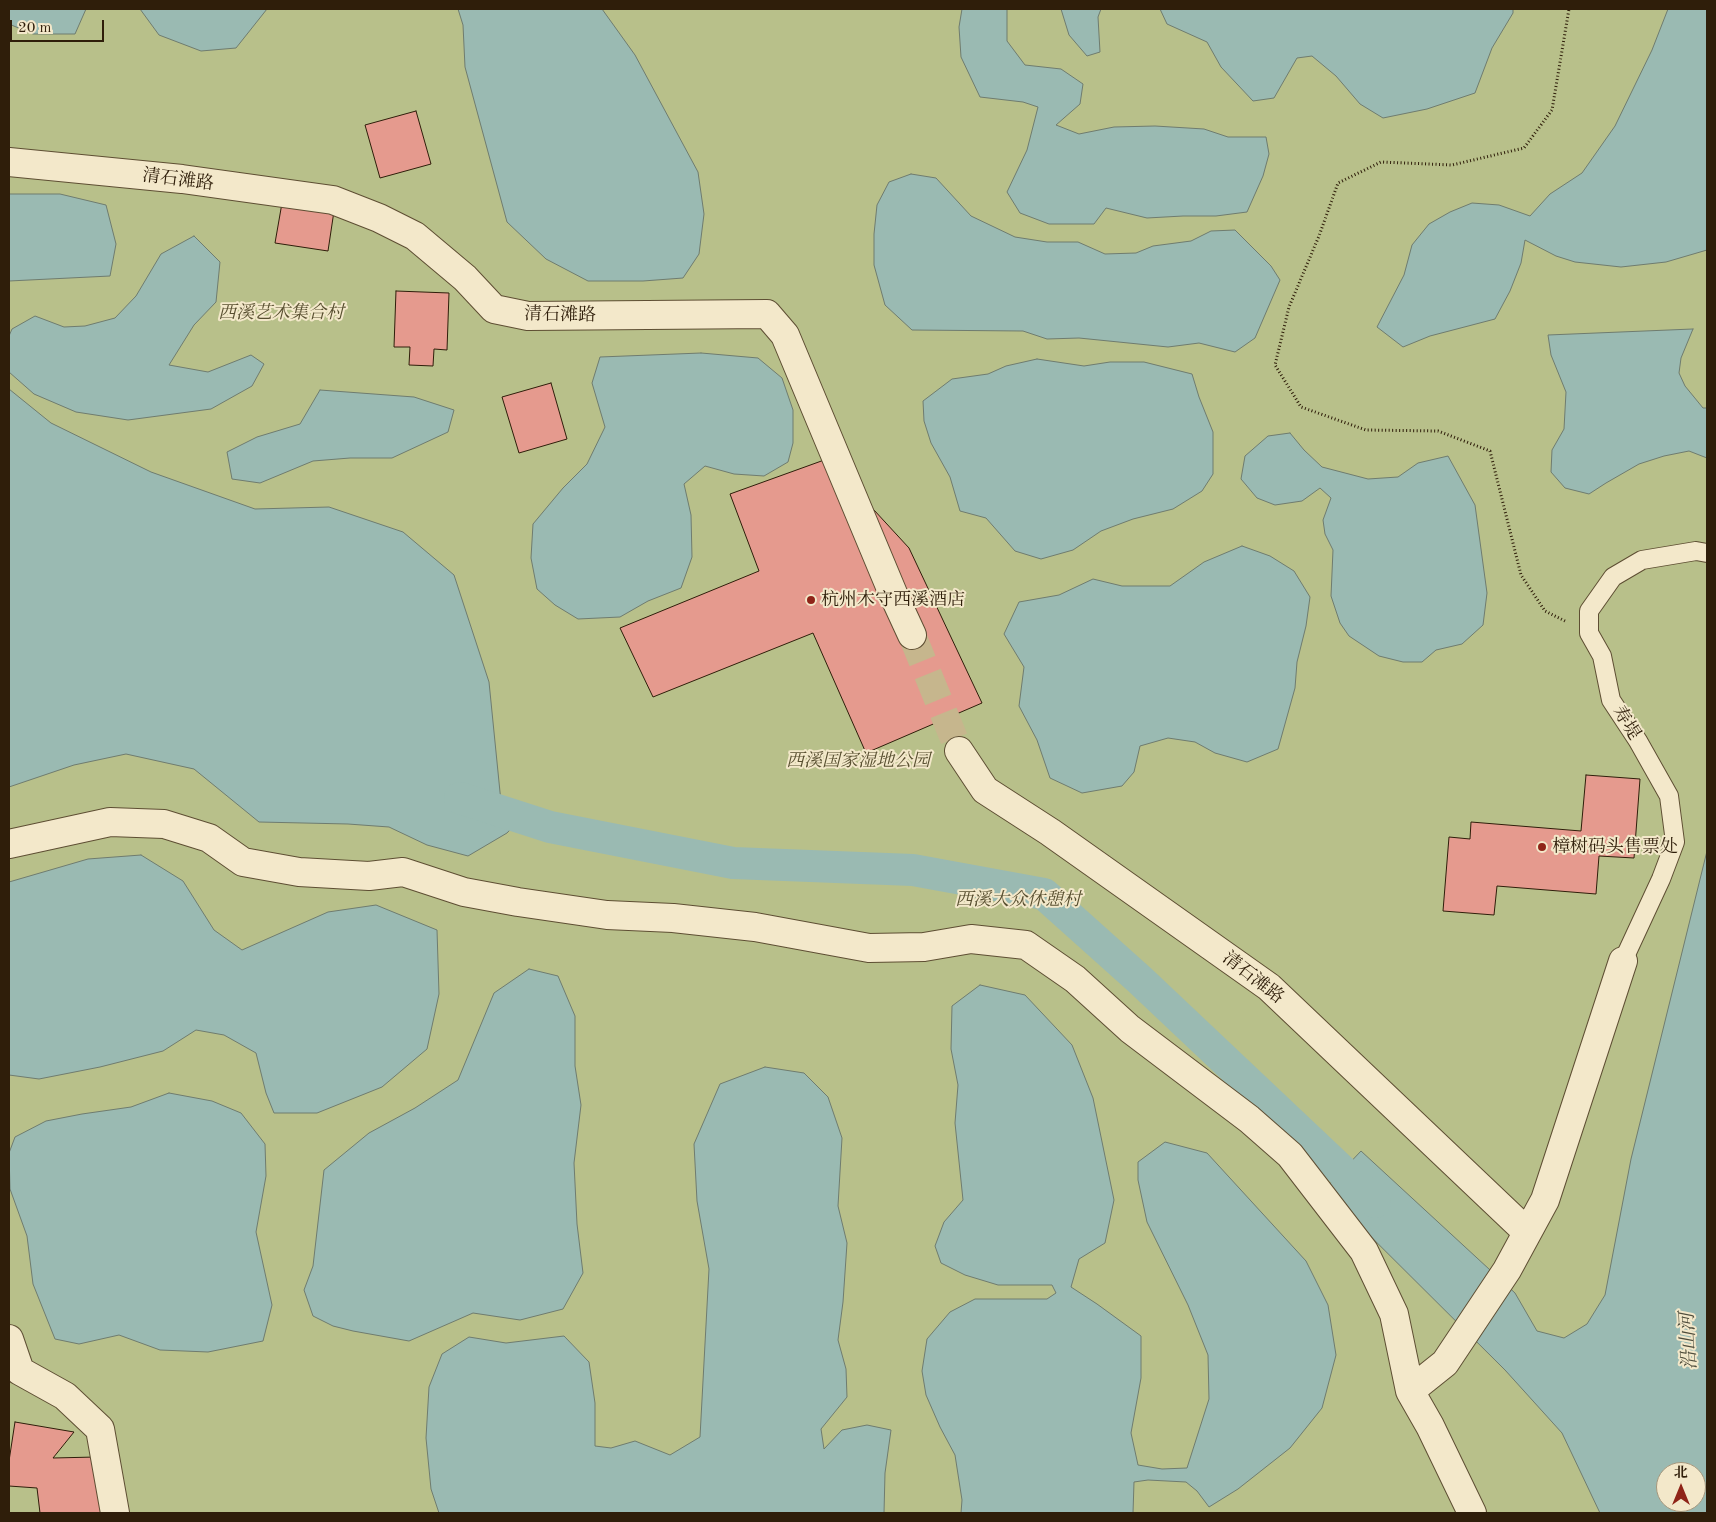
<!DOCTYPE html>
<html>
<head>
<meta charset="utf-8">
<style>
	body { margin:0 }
	#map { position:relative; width:1716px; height:1522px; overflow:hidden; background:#ecdcae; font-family:"Old Standard TT","Noto Serif SC",serif }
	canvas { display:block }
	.frame { position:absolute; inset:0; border:10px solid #2f1e0a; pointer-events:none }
	.north { position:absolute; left:1656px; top:1462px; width:50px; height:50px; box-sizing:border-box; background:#f3e8ca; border:1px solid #a5977d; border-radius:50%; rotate:0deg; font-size:14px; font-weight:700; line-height:20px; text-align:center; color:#2f1e0a }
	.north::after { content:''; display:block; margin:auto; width:18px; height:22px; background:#8f2418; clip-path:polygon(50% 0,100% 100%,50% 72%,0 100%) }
	.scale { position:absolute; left:10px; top:20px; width:94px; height:22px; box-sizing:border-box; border:2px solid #2f1e0a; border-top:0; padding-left:6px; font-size:15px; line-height:18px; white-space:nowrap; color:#2f1e0a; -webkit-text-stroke:4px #f3e8ca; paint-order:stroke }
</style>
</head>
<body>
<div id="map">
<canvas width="1716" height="1522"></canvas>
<div class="frame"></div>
<div class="north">北</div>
<div class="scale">20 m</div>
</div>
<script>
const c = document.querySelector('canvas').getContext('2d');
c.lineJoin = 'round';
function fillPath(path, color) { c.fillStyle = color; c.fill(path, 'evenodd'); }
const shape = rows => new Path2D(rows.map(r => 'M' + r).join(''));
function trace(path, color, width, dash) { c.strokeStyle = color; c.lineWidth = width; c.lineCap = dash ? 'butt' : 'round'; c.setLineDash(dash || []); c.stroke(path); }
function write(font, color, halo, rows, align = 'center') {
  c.font = font + ' "Old Standard TT","Noto Serif SC",serif'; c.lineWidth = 4; c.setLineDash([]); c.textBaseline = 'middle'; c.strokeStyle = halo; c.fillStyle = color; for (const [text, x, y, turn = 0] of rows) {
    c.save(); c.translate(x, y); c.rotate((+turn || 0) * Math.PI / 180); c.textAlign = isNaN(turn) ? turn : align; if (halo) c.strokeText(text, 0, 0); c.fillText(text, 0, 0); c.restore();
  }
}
const green = shape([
	[9,9,1707,9,1707,1513,9,1513],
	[1666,1472,1696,1472,1696,1502,1666,1502]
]);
const water = shape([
	[9,9,86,9,75,34,33,34,9,24,9,9],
	[140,9,267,9,236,48,201,51,159,35,140,9],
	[458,9,602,9,635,55,698,172,704,214,699,254,683,278,643,281,588,281,546,259,507,222,465,67,463,25,458,9],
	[962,9,1007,9,1007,41,1025,65,1061,69,1083,84,1080,104,1056,125,1079,134,1114,127,1155,126,1204,129,1228,137,1266,137,1269,154,1263,176,1247,212,1216,216,1183,216,1147,218,1106,208,1094,224,1049,224,1020,213,1007,192,1027,150,1038,107,1023,102,980,97,961,57,959,27,962,9],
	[1061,9,1101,9,1098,17,1100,52,1087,56,1069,35,1061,9],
	[1160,9,1513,9,1513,13,1492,48,1475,93,1427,109,1383,118,1360,104,1336,76,1312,56,1297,58,1274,98,1253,101,1221,67,1207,42,1167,24,1160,9],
	[1668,9,1707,9,1707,250,1666,262,1621,267,1575,262,1556,256,1525,240,1521,263,1510,291,1495,319,1430,336,1403,347,1377,327,1404,275,1412,245,1429,224,1450,212,1472,203,1499,205,1530,216,1550,194,1582,173,1615,126,1652,50,1668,9],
	[911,174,936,178,971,216,1015,237,1047,242,1078,242,1105,254,1136,253,1153,246,1191,241,1211,231,1235,230,1271,266,1280,280,1255,338,1235,352,1199,343,1168,347,1079,338,1047,339,1023,331,912,330,885,305,874,265,874,234,877,205,889,182,911,174],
	[9,194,60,194,106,205,116,244,110,276,9,281,9,194],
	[194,236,220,262,216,302,194,325,169,365,208,372,251,355,264,364,252,386,211,409,128,420,76,412,34,394,9,372,9,336,12,329,35,316,64,327,85,326,115,318,136,296,161,254,194,236],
	[1693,329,1681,358,1679,373,1685,386,1703,408,1707,408,1707,458,1689,451,1664,456,1639,464,1606,483,1589,494,1565,488,1551,472,1552,450,1564,429,1566,392,1551,355,1548,335,1693,329],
	[701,353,758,358,782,378,793,410,793,443,788,462,764,476,734,474,705,466,684,484,691,515,692,557,681,588,648,601,620,617,578,619,555,605,537,589,531,558,533,524,563,488,587,464,605,427,592,383,600,357,701,353],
	[1037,359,1084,366,1110,362,1144,362,1192,374,1199,397,1213,432,1213,474,1202,491,1173,509,1133,519,1101,531,1073,550,1041,559,1015,551,986,518,960,511,950,477,931,443,924,421,923,401,952,379,988,374,1006,366,1037,359],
	[9,389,51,423,151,472,255,509,329,507,403,532,454,575,489,682,502,812,521,818,507,833,468,856,427,845,389,827,348,824,259,822,194,769,126,754,74,765,9,787,9,389],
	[320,390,414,397,454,410,448,432,392,458,350,458,313,461,260,483,232,479,227,452,257,437,300,424,320,390],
	[1290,433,1304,450,1322,467,1368,479,1398,477,1418,463,1448,456,1475,505,1487,593,1483,625,1462,644,1436,650,1422,662,1403,662,1379,656,1349,636,1340,623,1331,596,1333,550,1325,534,1323,520,1331,498,1320,488,1302,501,1275,505,1257,498,1241,479,1245,456,1268,436,1290,433],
	[1242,546,1270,556,1294,571,1310,597,1306,626,1297,662,1295,688,1278,749,1247,762,1215,753,1195,742,1168,738,1140,746,1134,772,1122,786,1082,793,1050,778,1037,740,1019,706,1024,667,1004,634,1019,602,1059,595,1093,579,1122,586,1170,586,1204,562,1242,546],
	[1707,851,1707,1513,1600,1513,1562,1433,1505,1370,1324,1190,1361,1151,1515,1293,1537,1331,1564,1338,1587,1324,1605,1295,1631,1159,1707,851],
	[1666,1472,1696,1472,1696,1502,1666,1502,1666,1472],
	[141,855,183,881,214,930,242,950,328,912,376,905,437,930,439,994,427,1049,382,1087,317,1113,274,1113,266,1093,256,1053,224,1035,196,1030,163,1051,100,1067,39,1079,9,1075,9,882,88,859,141,855],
	[529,969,558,976,575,1016,575,1066,581,1105,574,1163,577,1224,583,1273,563,1309,520,1320,473,1313,409,1341,353,1331,333,1326,313,1316,304,1290,313,1266,324,1170,369,1133,415,1108,458,1080,494,993,529,969],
	[980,985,1025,995,1072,1045,1093,1098,1114,1200,1105,1243,1079,1259,1071,1287,1097,1304,1141,1336,1141,1378,1131,1433,1138,1465,1162,1469,1187,1468,1209,1399,1208,1355,1188,1305,1147,1222,1138,1180,1138,1162,1165,1142,1207,1153,1306,1261,1328,1305,1336,1355,1322,1408,1290,1448,1238,1489,1209,1507,1197,1491,1186,1482,1148,1480,1134,1482,1133,1513,961,1513,962,1500,955,1455,940,1427,926,1395,922,1371,927,1339,950,1312,975,1299,1047,1299,1056,1293,1052,1285,998,1285,965,1275,941,1263,935,1246,944,1222,963,1200,955,1123,958,1085,951,1049,952,1006,980,985],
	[765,1067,804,1073,828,1097,842,1138,838,1206,847,1243,843,1302,838,1340,846,1369,847,1397,821,1429,824,1449,842,1430,867,1425,891,1430,885,1473,884,1513,439,1513,431,1489,426,1438,429,1387,442,1354,469,1337,506,1343,564,1336,589,1362,595,1403,595,1446,611,1448,635,1441,670,1455,700,1437,709,1269,697,1201,694,1144,720,1084,765,1067],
	[169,1093,212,1101,241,1113,265,1144,266,1176,256,1232,272,1305,263,1341,208,1352,160,1350,119,1335,79,1344,55,1339,33,1284,27,1236,10,1189,9,1153,15,1137,46,1121,82,1114,131,1107,169,1093]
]);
const canal = shape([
	[460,798,550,827,733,863,913,870,1044,894,1140,980,1375,1202]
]);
const building = shape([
	[416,111,431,164,380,178,365,125,416,111],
	[282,203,334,211,328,251,275,243,282,203],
	[396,291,449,293,447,350,434,349,433,366,409,365,410,347,394,347,396,291],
	[551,383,567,439,519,453,502,397,551,383],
	[827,459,909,548,982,703,866,753,813,633,653,697,620,628,759,571,730,494,827,459],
	[1586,775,1640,779,1634,858,1599,856,1596,894,1497,886,1494,915,1443,911,1449,837,1470,839,1471,822,1581,831,1586,775],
	[15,1422,74,1432,53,1458,96,1457,103,1513,40,1513,37,1488,9,1486,9,1461,15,1422]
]);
const streetTunnel = shape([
	[912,635,959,751]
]);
const path = shape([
	[1565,621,1545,611,1521,575,1490,451,1438,431,1366,430,1301,407,1275,365,1289,307,1319,236,1338,183,1381,162,1452,165,1524,148,1552,110,1569,9]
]);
const lane = shape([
	[1623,961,1661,879,1675,842,1669,796,1638,741,1611,700,1602,656,1589,633,1589,611,1613,577,1642,560,1696,551,1707,553]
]);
const street = shape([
	[9,162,182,179,333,200,379,218,415,236,465,278,494,309,528,316,767,314,785,335,894,596,912,635],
	[959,751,985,790,1050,832,1269,987,1527,1232],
	[9,844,110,822,164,824,209,838,243,862,299,872,369,876,403,872,464,892,518,902,607,915,673,918,755,927,869,948,924,947,971,939,1026,945,1075,979,1130,1029,1249,1119,1290,1155,1364,1251,1394,1314,1410,1391],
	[9,1339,20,1371,65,1396,100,1429,115,1513],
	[1472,1513,1430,1426,1410,1391,1445,1363,1507,1270,1545,1200,1623,961]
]);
const markers = [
	[811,600,5,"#8f2418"],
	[1542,847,5,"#8f2418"]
];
const streetNames = [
	["清石滩路",178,180,7],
	["清石滩路",560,315,1],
	["寿堤",1626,723,58],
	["清石滩路",1253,978,38]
];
const parkNames = [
	["西溪艺术集合村",281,313],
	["西溪国家湿地公园",858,761],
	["西溪大众休憩村",1018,900]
];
const poiNames = [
	["杭州木守西溪酒店",821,600],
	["樟树码头售票处",1552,847]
];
const waterNames = [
	["沿山河",1689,1341,-93]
];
fillPath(green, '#b8c08a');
fillPath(water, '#9abab2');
trace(water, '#6f7c6f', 1);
trace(canal, '#9abab2', 32);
fillPath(building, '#e59a8e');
trace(building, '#2f1e0a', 1);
trace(streetTunnel, '#c6b68d', 28, [28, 14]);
trace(lane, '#5e4e33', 20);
trace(street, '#5e4e33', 30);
trace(path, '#2f1e0a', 3, [1, 2.5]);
trace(lane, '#f3e8ca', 18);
trace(street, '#f3e8ca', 28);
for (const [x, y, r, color] of markers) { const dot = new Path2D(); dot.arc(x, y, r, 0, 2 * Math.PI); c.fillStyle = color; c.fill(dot); trace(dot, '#f3e8ca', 2); }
write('18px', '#2f1e0a', '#f3e8ca', streetNames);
write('italic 18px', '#584f30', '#f3e8ca', parkNames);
write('18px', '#2f1e0a', '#f3e8ca', poiNames, 'left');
write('italic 19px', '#4f4d3c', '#f3e8ca', waterNames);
</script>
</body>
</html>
